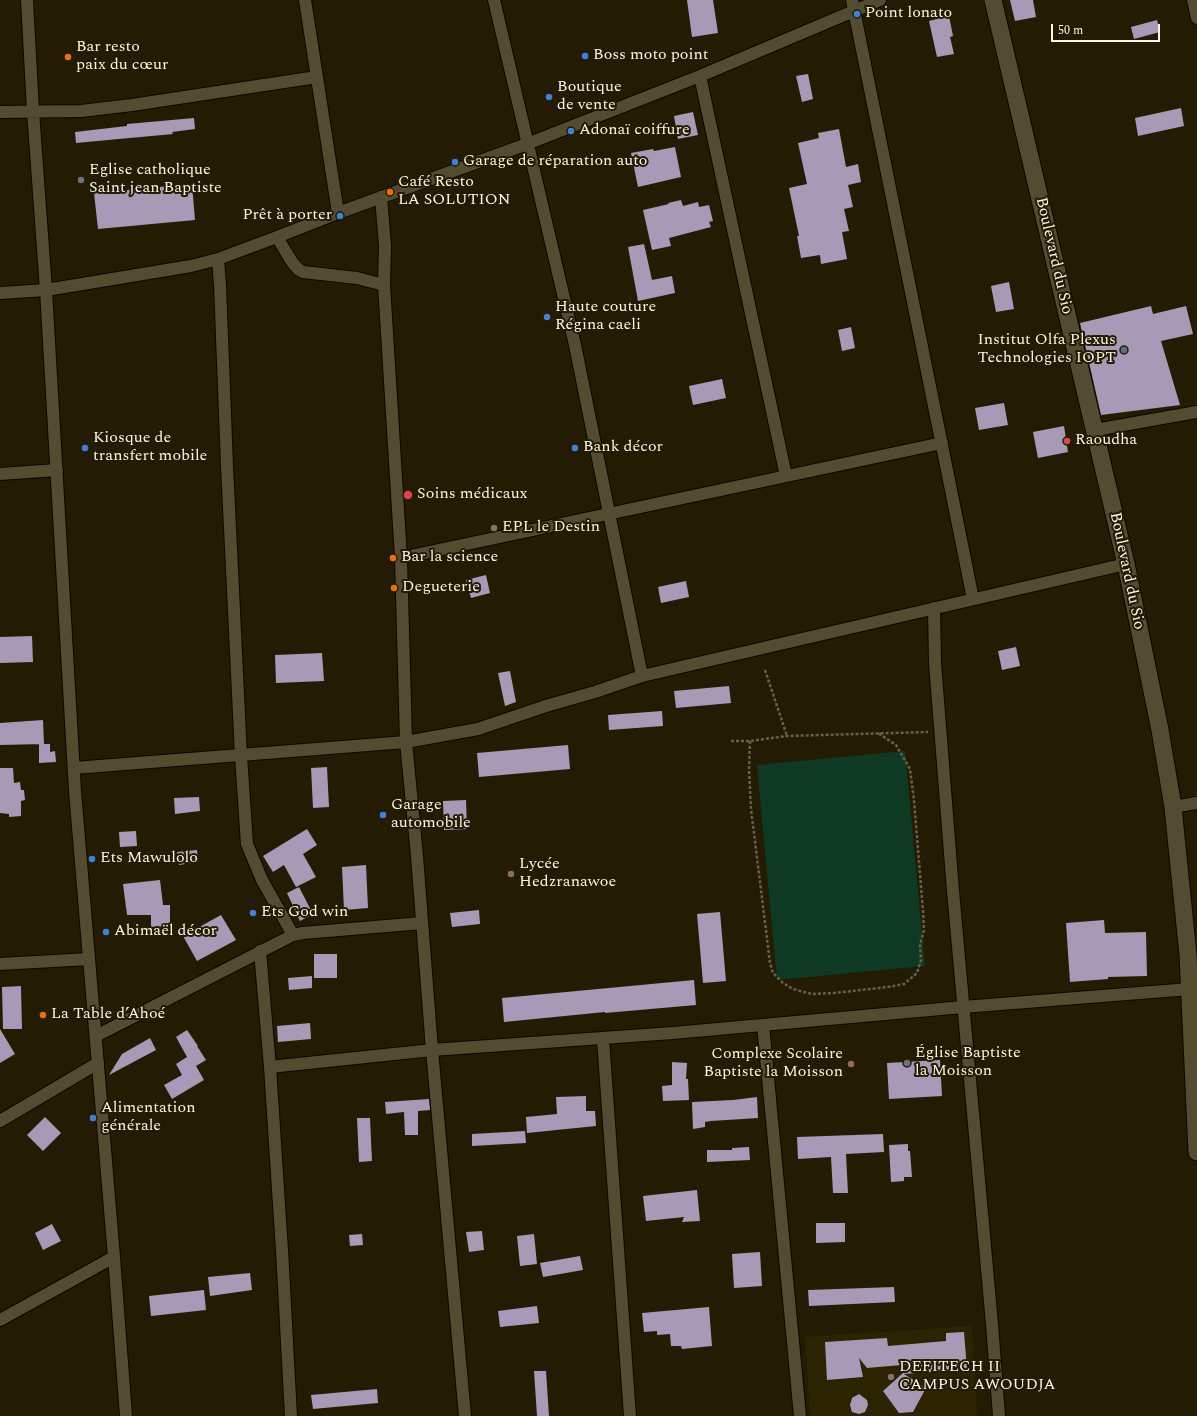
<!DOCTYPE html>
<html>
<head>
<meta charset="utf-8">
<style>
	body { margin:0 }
	#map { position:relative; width:1197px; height:1416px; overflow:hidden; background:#231c03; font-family:Spectral,serif }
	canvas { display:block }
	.scale { position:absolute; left:1051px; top:24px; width:109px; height:18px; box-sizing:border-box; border:2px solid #f8f5e5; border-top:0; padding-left:5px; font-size:12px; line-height:14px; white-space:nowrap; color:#f8f5e5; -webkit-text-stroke:3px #231c03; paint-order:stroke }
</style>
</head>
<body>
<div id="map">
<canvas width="1197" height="1416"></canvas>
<div class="scale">50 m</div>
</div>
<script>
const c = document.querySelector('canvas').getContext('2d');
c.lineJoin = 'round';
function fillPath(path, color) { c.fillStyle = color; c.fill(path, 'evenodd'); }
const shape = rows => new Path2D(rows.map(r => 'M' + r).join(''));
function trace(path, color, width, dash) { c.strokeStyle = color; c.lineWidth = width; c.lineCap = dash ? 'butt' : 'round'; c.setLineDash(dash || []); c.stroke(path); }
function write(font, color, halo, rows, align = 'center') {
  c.font = font + ' Spectral,serif'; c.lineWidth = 4; c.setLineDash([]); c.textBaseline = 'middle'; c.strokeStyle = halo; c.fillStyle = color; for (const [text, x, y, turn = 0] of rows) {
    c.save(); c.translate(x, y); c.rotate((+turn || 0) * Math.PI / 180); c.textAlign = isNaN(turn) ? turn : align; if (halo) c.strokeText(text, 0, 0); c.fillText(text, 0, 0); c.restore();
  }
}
const built = shape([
	[972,1326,977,1416,810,1416,805,1337]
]);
const green = shape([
	[905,751,925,966,777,980,757,765]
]);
const building = shape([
	[687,0,713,0,718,33,692,37],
	[1010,0,1033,0,1036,17,1015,21],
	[949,16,953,36,950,37,954,54,937,57,929,21],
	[1157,20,1160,32,1134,39,1131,27],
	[808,74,813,99,802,102,796,76],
	[1181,108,1184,126,1138,136,1135,118],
	[693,112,698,135,678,139,674,116],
	[194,118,195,129,172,132,173,134,76,143,75,132,127,126,127,124],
	[839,129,846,167,858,164,861,182,848,185,853,207,844,209,849,231,842,232,847,259,821,264,820,255,801,258,797,236,799,236,789,188,807,184,798,143,819,138,818,133],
	[675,147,681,177,638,187,631,153,653,149,654,151],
	[192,184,195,220,98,229,94,193],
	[681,200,683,206,698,202,699,207,709,205,713,221,709,222,711,227,669,238,671,246,652,250,643,210,669,204,668,203],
	[644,244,652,280,672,276,675,293,638,301,628,247],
	[1009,282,1014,309,996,312,991,286],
	[1151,306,1153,314,1186,306,1193,334,1161,341,1180,405,1101,415,1080,323],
	[851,327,855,348,842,351,838,330],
	[722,379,726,398,693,405,689,386],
	[1004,403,1008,425,979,430,975,408],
	[1064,426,1068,452,1038,458,1033,432],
	[486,575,490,593,471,598,466,580],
	[686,581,689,597,661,603,658,587],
	[32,636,33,662,0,663,0,637],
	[1016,647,1020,666,1002,670,998,651],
	[322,653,324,681,276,683,275,655],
	[510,671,516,702,505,706,498,673],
	[729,686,731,703,676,708,674,691],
	[662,711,663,726,609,730,608,715],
	[43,720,44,744,0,745,0,723],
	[39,744,50,744,50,752,55,751,56,762,39,763],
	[568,745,570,769,479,777,477,753],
	[327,767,329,807,313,808,311,768],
	[0,768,13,768,14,783,20,782,21,790,24,790,25,800,21,801,21,816,9,817,9,814,0,813],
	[199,797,200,811,175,814,174,798],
	[466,800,467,829,444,830,443,801],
	[307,829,317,845,303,854,316,877,296,887,284,865,273,872,263,856],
	[136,831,137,846,120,847,119,832],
	[197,850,198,862,179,865,177,852],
	[366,865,368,908,344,910,342,867],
	[160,880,163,905,170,905,170,926,151,927,151,915,127,915,123,884],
	[299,887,313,914,300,921,287,893],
	[479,910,480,924,452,927,450,913],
	[720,912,726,981,703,983,697,914],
	[221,915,236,940,197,961,183,936],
	[1104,920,1105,933,1146,932,1147,976,1108,977,1108,979,1070,982,1066,923],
	[314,954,337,954,337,978,314,978],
	[312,976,312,988,289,990,288,978],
	[694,980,696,1005,605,1013,605,1012,504,1022,502,998],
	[21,986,22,1029,3,1029,2,987],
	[310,1023,311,1039,278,1042,277,1026],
	[0,1029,15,1054,0,1063],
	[187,1030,198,1046,197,1046,206,1060,196,1066,204,1080,172,1099,164,1085,182,1075,176,1064,187,1057,176,1037],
	[150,1038,156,1050,109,1075,122,1054],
	[940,1060,942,1096,889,1099,887,1063],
	[672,1062,687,1063,686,1079,688,1079,689,1100,663,1101,662,1086,672,1085],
	[586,1096,586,1111,595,1111,596,1126,527,1133,526,1117,557,1114,556,1097],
	[757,1097,758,1118,711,1121,705,1122,705,1127,693,1129,692,1102,733,1100],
	[429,1099,430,1110,418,1111,418,1135,405,1135,404,1112,386,1114,385,1102],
	[45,1117,61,1133,43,1151,27,1135],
	[357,1118,370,1118,372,1161,359,1162],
	[525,1131,526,1143,472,1146,472,1134],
	[883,1134,884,1152,846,1154,848,1193,833,1193,831,1157,798,1159,797,1137],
	[908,1144,908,1151,910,1151,912,1177,904,1177,904,1181,891,1182,889,1145],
	[749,1147,750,1160,707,1162,707,1150,732,1150,732,1148],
	[697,1190,700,1221,682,1222,684,1217,646,1221,643,1196],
	[816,1223,845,1223,845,1242,816,1243],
	[52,1224,61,1241,43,1250,35,1233],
	[482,1231,484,1250,469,1252,466,1232],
	[362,1234,363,1245,350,1246,349,1235],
	[534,1234,537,1264,520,1266,517,1236],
	[760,1252,762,1286,734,1288,732,1254],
	[580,1256,583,1270,543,1277,540,1263],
	[250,1273,252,1290,210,1296,208,1277],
	[894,1287,895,1302,809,1306,808,1290],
	[204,1290,206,1310,151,1316,149,1296],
	[537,1306,539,1323,500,1327,498,1311],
	[709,1307,712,1346,682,1349,681,1346,671,1346,670,1334,657,1335,657,1331,644,1332,642,1313],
	[964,1332,967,1369,904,1374,926,1388,913,1412,899,1413,883,1391,913,1364,867,1368,859,1358,863,1377,827,1380,825,1342,887,1338,888,1346,946,1341,946,1333],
	[534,1371,546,1371,549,1416,537,1416],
	[377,1389,378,1403,313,1409,311,1395],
	[859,1394,867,1400,868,1405,865,1412,859,1414,852,1412,850,1405,852,1398]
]);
const path = shape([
	[765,670,787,736],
	[731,741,750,741,787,736,928,732],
	[750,741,749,769,751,809,770,963,773,973,783,983,793,989,812,994,834,993,888,987,904,984,917,973,921,960,920,945,924,930,923,911,914,800,910,769,896,745,878,733]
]);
const street = shape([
	[27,0,33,111,46,290,75,791,114,1257,126,1416],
	[305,0,338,213],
	[494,0,575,345,642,676],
	[852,0,973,599],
	[1193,0,1197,18],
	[700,76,786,476],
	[0,112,81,111,132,105,317,77],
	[381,197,385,246,384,285,401,558,406,742,417,856,432,1050,465,1416],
	[277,237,292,262,298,269,303,272,357,278,384,285],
	[218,259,220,285,227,466,241,756,247,844,262,880,293,935],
	[0,293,46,290,191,266,218,259,277,237,338,213,527,144,700,76,880,0],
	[1095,430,1197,412],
	[0,474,57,470],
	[401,558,942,443],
	[934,608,935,663,953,891,992,1324,999,1416],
	[74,768,406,742,478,729,546,706,595,692,642,676,1126,564],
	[1173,807,1197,803],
	[260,951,270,1067,282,1250,291,1416],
	[0,964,89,959],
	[763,1025,800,1416],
	[96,1036,293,935,303,933,422,923],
	[603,1039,630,1416],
	[270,1067,432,1050,673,1033,963,1007,1190,989],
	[0,1121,98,1063],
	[0,1320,114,1257]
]);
const secondary = shape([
	[993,0,1126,564,1160,730,1173,807,1188,955,1197,1152]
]);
const markers = [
	[857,14,4,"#3f7fe0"],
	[585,56,4,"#3f7fe0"],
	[68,57,4,"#e8710a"],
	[549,97,4,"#3f7fe0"],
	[571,131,4,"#3f7fe0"],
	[455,162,4,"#3f7fe0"],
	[81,180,4,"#6b7280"],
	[390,192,4,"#e8710a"],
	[340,216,4,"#3f7fe0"],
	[547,317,4,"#3f7fe0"],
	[1124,350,4,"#5c6f8a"],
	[1067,441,4,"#e0444e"],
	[85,448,4,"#3f7fe0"],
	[575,448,4,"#3f7fe0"],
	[408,495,5,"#e0444e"],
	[494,528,4,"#8d6e63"],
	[393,558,4,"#e8710a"],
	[394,588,4,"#e8710a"],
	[383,815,4,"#3f7fe0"],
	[92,859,4,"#3f7fe0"],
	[511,874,4,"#8d6e63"],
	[253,913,4,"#3f7fe0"],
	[106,932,4,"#3f7fe0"],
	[43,1015,4,"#e8710a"],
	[907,1063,4,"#6b7280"],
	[851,1064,4,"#8d6e63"],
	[93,1118,4,"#3f7fe0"],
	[891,1377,4,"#8d6e63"]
];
const poiNames = [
	["Point lonato",865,14],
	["Bar resto",76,48],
	["paix du cœur",76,66],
	["Boss moto point",593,56],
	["Boutique",557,88],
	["de vente",557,106],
	["Adonaï coiffure",579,131],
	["Garage de réparation auto",463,162],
	["Eglise catholique",89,171],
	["Saint jean Baptiste",89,189],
	["Café Resto",398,183],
	["LA SOLUTION",398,201],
	["Prêt à porter",332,216,"right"],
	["Haute couture",555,308],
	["Régina caeli",555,326],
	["Institut Olfa Plexus",1116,341,"right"],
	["Technologies IOPT",1116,359,"right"],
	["Kiosque de",93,439],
	["transfert mobile",93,457],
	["Raoudha",1075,441],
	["Bank décor",583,448],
	["Soins médicaux",417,495],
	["EPL le Destin",502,528],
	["Bar la science",401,558],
	["Degueterie",402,588],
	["Garage",391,806],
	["automobile",391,824],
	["Ets Mawulolo",100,859],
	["Lycée",519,865],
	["Hedzranawoe",519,883],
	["Ets God win",261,913],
	["Abimaël décor",114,932],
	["La Table d’Ahoé",51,1015],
	["Église Baptiste",915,1054],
	["la Moisson",915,1072],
	["Complexe Scolaire",843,1055,"right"],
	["Baptiste la Moisson",843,1073,"right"],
	["Alimentation",101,1109],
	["générale",101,1127],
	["DEFITECH II",899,1368],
	["CAMPUS AWOUDJA",899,1386]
];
const streetNames = [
	["Boulevard du Sio",1053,256,77],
	["Boulevard du Sio",1126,571,78]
];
fillPath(built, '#2c2300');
fillPath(green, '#0e3923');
fillPath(building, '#a69ab7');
trace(street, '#0c0600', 14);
trace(secondary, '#0c0600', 19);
trace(path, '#66614b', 2.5, [3, 2]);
trace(street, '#534c31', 12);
trace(secondary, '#534c31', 17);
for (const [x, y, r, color] of markers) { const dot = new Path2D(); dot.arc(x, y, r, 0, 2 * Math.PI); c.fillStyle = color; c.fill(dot); trace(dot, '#231c03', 1.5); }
write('16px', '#f8f5e5', '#231c03', poiNames, 'left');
write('16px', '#f8f5e5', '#231c03', streetNames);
</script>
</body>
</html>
